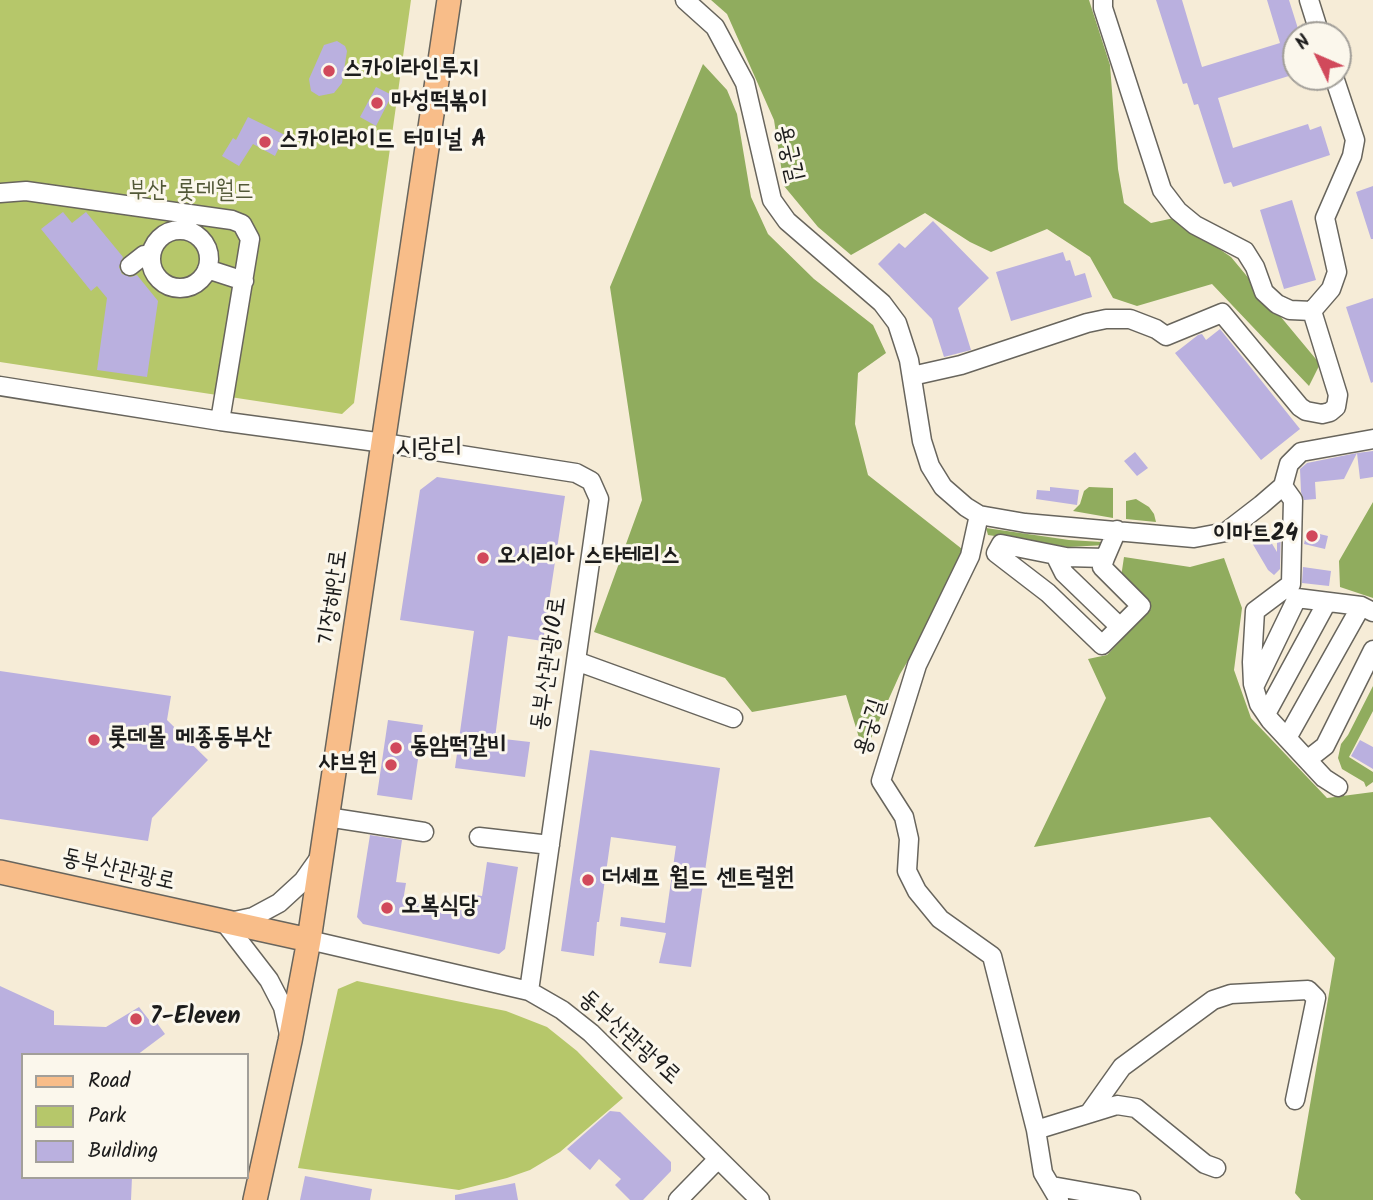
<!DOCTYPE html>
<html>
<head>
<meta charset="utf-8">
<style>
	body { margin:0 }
	#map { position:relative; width:1373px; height:1200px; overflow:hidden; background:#f6ecd7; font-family:Kalam,sans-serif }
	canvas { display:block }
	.legend { position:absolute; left:21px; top:1053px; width:228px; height:126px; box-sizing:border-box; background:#fbf7ec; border:2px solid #a29f99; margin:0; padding:9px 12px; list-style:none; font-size:21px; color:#1c1c1c }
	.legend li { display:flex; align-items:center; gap:14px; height:35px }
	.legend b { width:35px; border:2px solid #a29f99 }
	.north { position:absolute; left:1282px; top:21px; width:70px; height:70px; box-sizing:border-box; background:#fbf7ec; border:2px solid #a29f99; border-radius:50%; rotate:314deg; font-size:19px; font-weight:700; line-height:28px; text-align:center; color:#1c1c1c }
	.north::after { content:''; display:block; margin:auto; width:24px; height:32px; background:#d1495b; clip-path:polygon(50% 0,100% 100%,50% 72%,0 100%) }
</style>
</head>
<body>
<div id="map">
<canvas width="1373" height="1200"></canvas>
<ul class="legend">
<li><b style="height:9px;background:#f8bd89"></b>Road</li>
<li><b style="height:19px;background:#b6c76a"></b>Park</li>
<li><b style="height:19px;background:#bab0df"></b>Building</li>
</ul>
<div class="north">N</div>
</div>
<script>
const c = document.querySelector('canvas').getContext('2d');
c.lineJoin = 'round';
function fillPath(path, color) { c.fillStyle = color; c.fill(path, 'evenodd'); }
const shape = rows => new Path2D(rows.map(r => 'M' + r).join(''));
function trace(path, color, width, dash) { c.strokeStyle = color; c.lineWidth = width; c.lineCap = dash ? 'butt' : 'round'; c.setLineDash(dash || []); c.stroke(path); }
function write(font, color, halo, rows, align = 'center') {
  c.font = font + ' Kalam,"Poor Story",sans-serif'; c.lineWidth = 6; c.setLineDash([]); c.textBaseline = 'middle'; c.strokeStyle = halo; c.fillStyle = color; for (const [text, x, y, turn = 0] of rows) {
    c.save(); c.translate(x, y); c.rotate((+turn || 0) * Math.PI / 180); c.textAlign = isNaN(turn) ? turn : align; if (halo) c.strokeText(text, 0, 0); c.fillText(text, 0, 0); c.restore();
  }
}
const green = shape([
	[0,0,411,0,354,403,342,414,0,362],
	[357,981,506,1011,547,1027,577,1051,623,1098,560,1152,530,1170,507,1178,459,1190,298,1168,338,989]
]);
const forest = shape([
	[711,0,1089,0,1110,65,1118,169,1124,203,1151,223,1174,218,1231,257,1320,364,1309,386,1212,284,1137,306,1113,298,1090,257,1047,229,991,252,970,242,925,213,851,255,818,227,784,186,774,120,727,14],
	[703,64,727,90,737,114,751,197,768,234,814,279,873,325,886,353,858,373,855,424,868,475,962,549,938,611,900,674,864,754,846,695,752,712,725,678,594,632,642,500,610,287],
	[1089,487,1113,488,1113,518,1073,511,1080,504,1084,491],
	[1136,499,1149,507,1154,514,1156,522,1126,519,1126,501],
	[1373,502,1373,598,1340,587,1339,561],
	[986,528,1069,540,1102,542,1106,545,1068,547,988,535],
	[1124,557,1190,567,1224,558,1242,608,1234,670,1251,718,1327,798,1373,792,1373,1200,1301,1200,1295,1193,1335,958,1210,817,1034,847,1106,698,1088,659,1107,655,1151,609,1121,577],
	[1373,686,1373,711,1349,757,1373,772,1373,782,1366,787,1364,782,1342,769,1338,758,1341,744,1348,735]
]);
const building = shape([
	[1156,0,1182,0,1202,67,1280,43,1267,0,1289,0,1300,35,1296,35,1296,69,1290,71,1292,75,1218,98,1233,148,1308,124,1310,130,1321,126,1330,155,1233,187,1231,182,1224,184,1198,104,1194,105,1187,83,1183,84],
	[337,41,345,46,347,51,342,83,334,93,319,96,311,91,309,79,324,45],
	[376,87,392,95,376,126,360,117],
	[248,117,285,135,275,156,253,144,239,166,222,156,233,138,236,140],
	[1373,186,1373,239,1371,239,1356,192],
	[1292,200,1316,280,1284,289,1260,210],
	[63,212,72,223,86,212,123,257,119,267,122,274,131,277,137,275,158,301,147,377,97,370,107,298,97,286,91,291,41,229],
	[933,221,989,278,958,308,971,350,944,357,932,319,878,264,899,243,905,248],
	[1063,252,1066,261,1070,260,1075,276,1085,273,1092,297,1011,321,996,272],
	[1373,298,1373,382,1371,383,1346,307],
	[1220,329,1300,429,1261,460,1175,353,1198,335,1202,334,1206,340],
	[1373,451,1373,477,1360,479,1357,453],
	[1135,452,1148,468,1137,476,1124,461],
	[1357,453,1344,479,1315,482,1316,499,1304,500,1301,492,1300,469,1307,463],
	[437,477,565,496,543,641,508,636,495,738,530,742,525,777,455,768,474,631,400,620,420,490],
	[1050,487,1079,490,1077,505,1036,499,1037,490,1050,491],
	[1262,527,1277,552,1277,527,1281,527,1280,569,1274,575,1268,570,1248,536],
	[1307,531,1328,536,1325,549,1304,544],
	[1303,567,1331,571,1329,586,1302,583],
	[0,671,171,696,167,720,208,760,152,818,148,841,0,819],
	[388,720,423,725,412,800,377,795],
	[1360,740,1373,747,1373,769,1351,756],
	[590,750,720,768,691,967,659,963,666,933,620,926,621,917,665,923,676,846,611,837,599,922,597,922,594,956,561,951],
	[370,835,402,840,396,882,406,883,403,901,472,912,475,895,482,896,487,862,518,867,505,949,499,954,363,924,357,917],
	[0,986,54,1011,54,1025,106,1027,139,1007,153,1025,157,1023,165,1034,137,1055,23,1055,23,1177,132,1177,131,1200,0,1200],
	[610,1111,620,1112,671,1162,671,1171,643,1200,630,1200,615,1185,621,1179,599,1159,590,1170,567,1149],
	[305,1176,372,1189,370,1200,300,1200],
	[515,1183,518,1200,455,1200,455,1195]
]);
const minor = shape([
	[685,0,715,27,745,83,772,200,787,221,882,303,897,323,909,360,922,441,930,466,943,487,966,507,979,515,1025,523,1194,538,1226,532,1261,505,1283,486,1289,464,1301,452,1373,439],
	[1103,0,1103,8,1162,190,1178,211,1195,225,1245,251,1255,267,1264,292,1277,304,1290,310,1312,311,1331,289,1337,272,1325,218,1352,156,1355,140,1334,77],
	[1309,0,1320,35],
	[0,193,26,191,232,220,242,224,250,239,220,421],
	'151 259a29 29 0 1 1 58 0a29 29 0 1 1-58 0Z',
	[130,266,144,255,151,255],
	[207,269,244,281],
	[912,376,961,365,1087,323,1106,319,1130,319,1156,329,1166,336,1222,313,1300,407,1306,411,1322,414,1330,412,1336,407,1338,395,1312,311],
	[0,386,220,421,384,443,576,473,591,481,599,499,529,991],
	[1283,486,1293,500,1291,584,1255,611,1252,662,1253,684,1259,704,1270,720,1324,778,1338,787],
	[979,515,970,556,917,665,881,781,904,817,909,839,907,871,917,891,940,919,992,956,1036,1130,1043,1173,1059,1200],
	[1055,555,1064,573,1120,627],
	[1105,558,1066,557,1001,544,996,553,1048,593,1102,645,1141,606,1102,567,1105,558,1117,530],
	[576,661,733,718],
	[1254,687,1297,598,1361,606,1373,612],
	[1266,714,1327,602],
	[1287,738,1360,608],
	[1307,760,1325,746,1373,650],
	[327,817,424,832],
	[479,837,550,845],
	[309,940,529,991,562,1010,591,1033,760,1200],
	[289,1034,283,1007,269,980,225,923,253,917,279,903,303,881,320,857],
	[1090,1112,1122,1067,1213,1000,1231,994,1308,990,1316,998,1295,1100],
	[1036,1130,1117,1105,1136,1108,1205,1164,1216,1168],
	[1052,1186,1131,1200],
	[678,1200,718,1159]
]);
const major = shape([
	[0,872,309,940],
	[255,1200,290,1041,309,940,449,0]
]);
const markers = [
	[329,71,7,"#d1495b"],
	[377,103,7,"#d1495b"],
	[265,142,7,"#d1495b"],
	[1312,536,7,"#d1495b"],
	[483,558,7,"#d1495b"],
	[94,740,7,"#d1495b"],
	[396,748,7,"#d1495b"],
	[391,765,7,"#d1495b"],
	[588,880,7,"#d1495b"],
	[387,908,7,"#d1495b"],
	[136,1019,7,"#d1495b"]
];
const poiNames = [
	["스카이라인루지",343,71],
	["마성떡볶이",391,103],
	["스카이라이드 터미널 A",279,142],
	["이마트24",1298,536,"right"],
	["오시리아 스타테리스",497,558],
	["롯데몰 메종동부산",108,740],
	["동암떡갈비",410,748],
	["샤브원",377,765,"right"],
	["더셰프 월드 센트럴원",602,880],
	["오복식당",401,908],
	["7-Eleven",150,1019]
];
const streetNames = [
	["용궁길",787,154,77],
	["기장해안로",335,598,-82],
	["동부산관광10로",551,664,-82],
	["용궁길",872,728,-73],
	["동부산관광로",118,872,13],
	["동부산관광9로",628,1039,42]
];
const parkNames = [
	["부산 롯데월드",191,193]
];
const quarterNames = [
	["시랑리",429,451]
];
fillPath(green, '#b6c76a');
fillPath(forest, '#90ac5e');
fillPath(building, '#bab0df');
trace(minor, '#68655d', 21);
trace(major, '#68655d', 26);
trace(minor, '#fff', 18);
trace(major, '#f8bd89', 23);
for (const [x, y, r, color] of markers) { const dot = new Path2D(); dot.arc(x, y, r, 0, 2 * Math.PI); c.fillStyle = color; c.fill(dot); trace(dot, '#fbf7ec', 2.5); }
write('bold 24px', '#1c1c1c', '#fbf7ec', poiNames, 'left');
write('24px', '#1c1c1c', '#fbf7ec', streetNames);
write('24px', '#525837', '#fbf7ec', parkNames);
write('28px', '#1c1c1c', '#fbf7ec', quarterNames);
</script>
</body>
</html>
